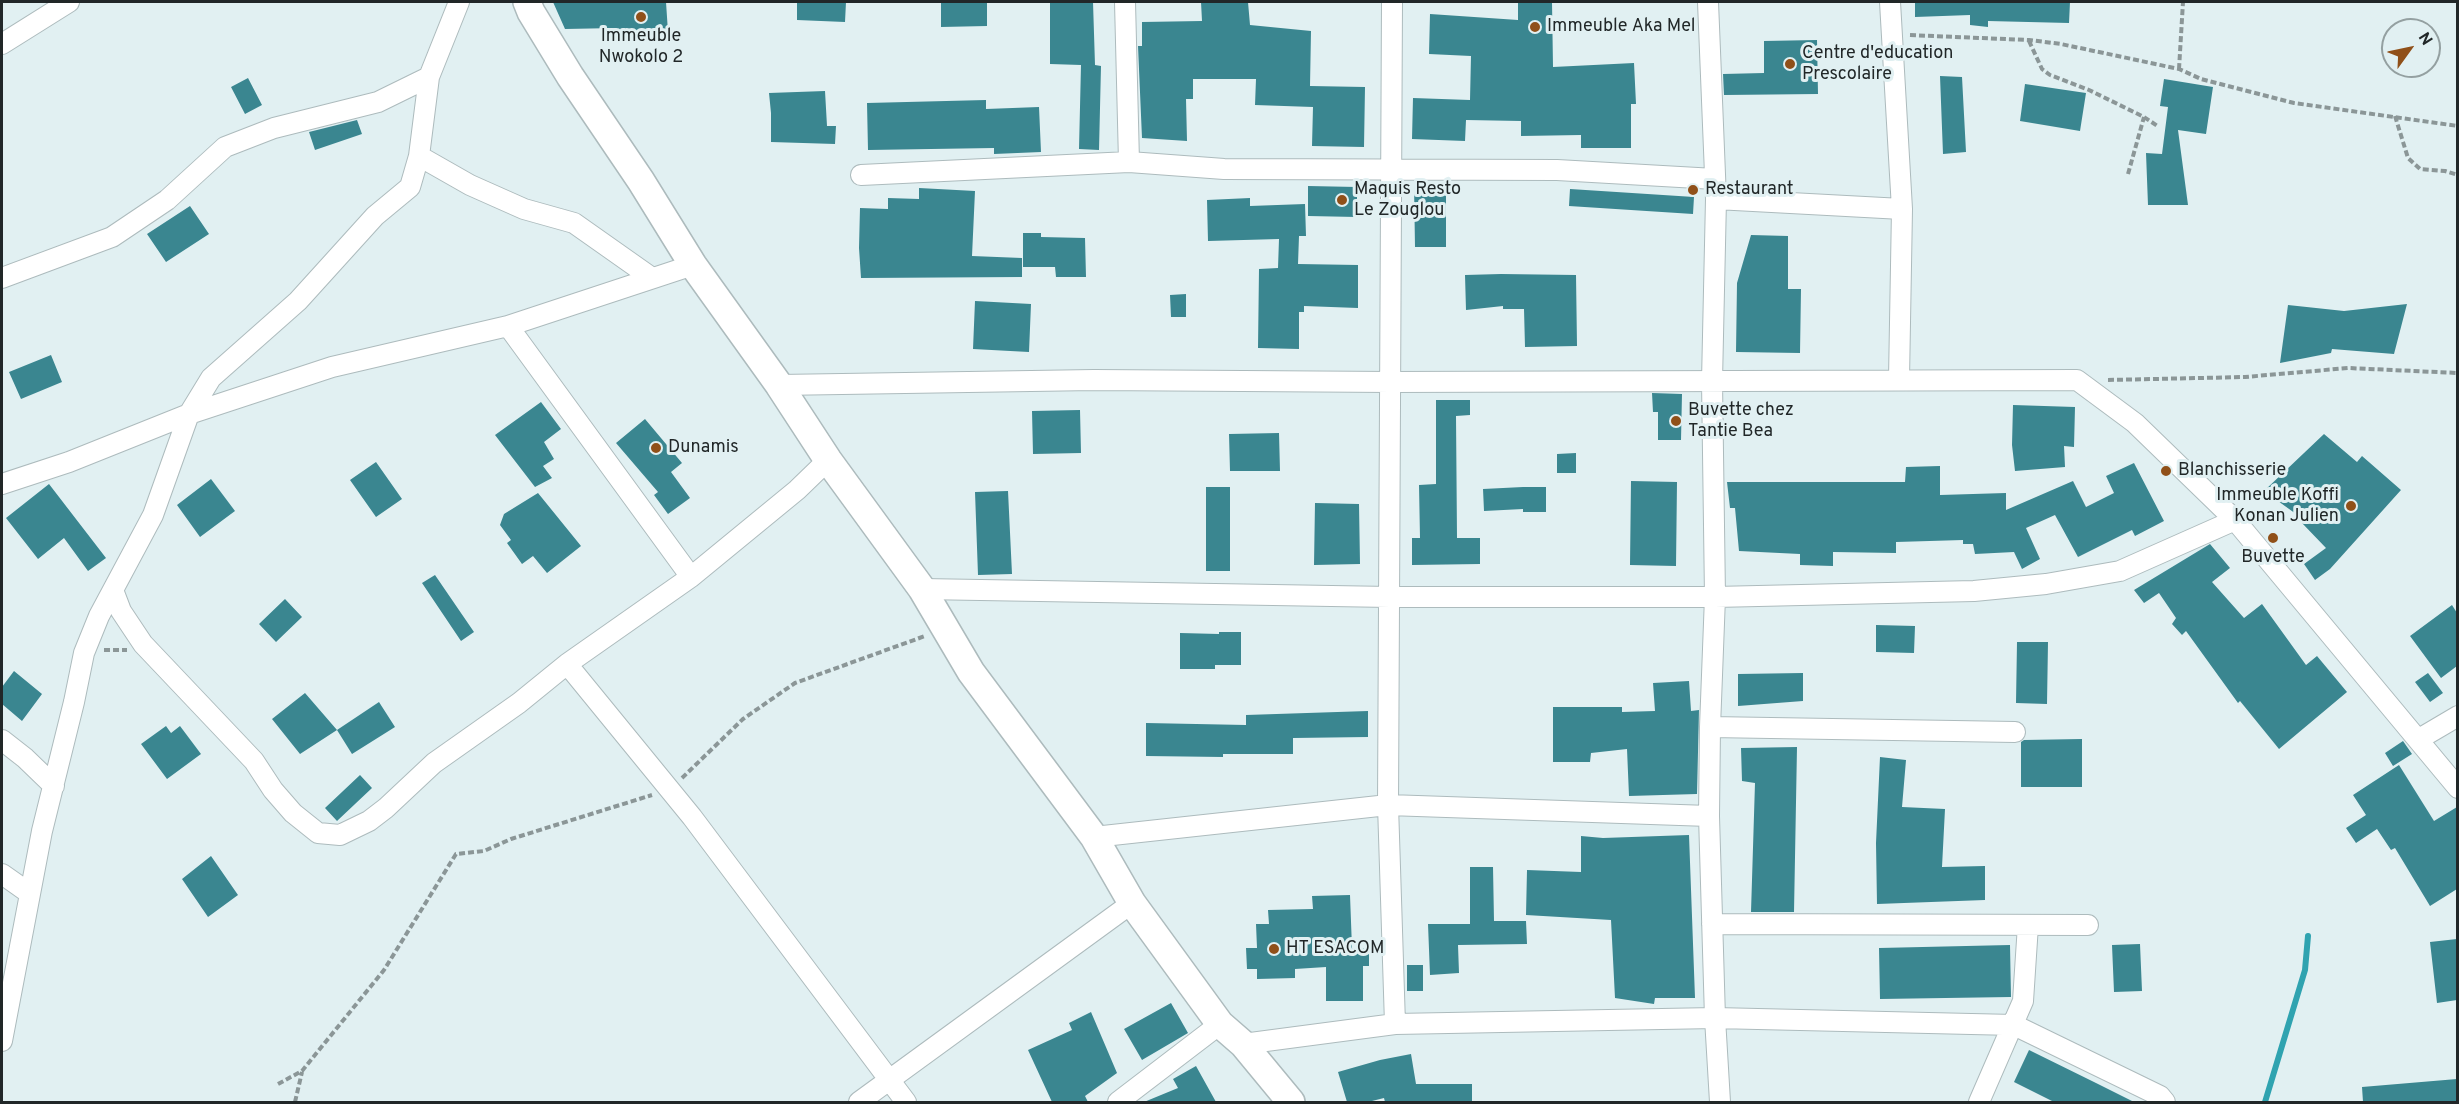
<!DOCTYPE html>
<html>
<head>
<meta charset="utf-8">
<style>
	body { margin:0 }
	#map { position:relative; width:2459px; height:1104px; overflow:hidden; background:#e1f0f2; font-family:Overpass,sans-serif }
	canvas { display:block }
	.frame { position:absolute; inset:0; border:3px solid #212728; pointer-events:none }
	.north { position:absolute; left:2381px; top:18px; width:60px; height:60px; box-sizing:border-box; background:#e1f0f2; border:2px solid #94a0a1; border-radius:50%; rotate:57deg; font-size:16px; font-weight:700; line-height:24px; text-align:center; color:#212728 }
	.north::after { content:''; display:block; margin:auto; width:21px; height:27px; background:#905019; clip-path:polygon(50% 0,100% 100%,50% 72%,0 100%) }
</style>
</head>
<body>
<div id="map">
<canvas width="2459" height="1104"></canvas>
<div class="frame"></div>
<div class="north">N</div>
</div>
<script>
const c = document.querySelector('canvas').getContext('2d');
c.lineJoin = 'round';
const shape = rows => new Path2D(rows.map(r => 'M' + r).join(''));
function trace(path, color, width, dash) { c.strokeStyle = color; c.lineWidth = width; c.lineCap = dash ? 'butt' : 'round'; c.setLineDash(dash || []); c.stroke(path); }
function fillPath(path, color) { c.fillStyle = color; c.fill(path, 'evenodd'); }
function write(font, color, halo, rows, align = 'center') {
  c.font = font + ' Overpass,sans-serif'; c.lineWidth = 6; c.setLineDash([]); c.textBaseline = 'middle'; c.strokeStyle = halo; c.fillStyle = color; for (const [text, x, y, turn = 0] of rows) {
    c.save(); c.translate(x, y); c.rotate((+turn || 0) * Math.PI / 180); c.textAlign = isNaN(turn) ? turn : align; if (halo) c.strokeText(text, 0, 0); c.fillText(text, 0, 0); c.restore();
  }
}
const stream = shape([
	[2265,1102,2305,970,2308,936]
]);
const building = shape([
	[553,2,666,2,668,32,616,34,616,28,565,29],
	[797,2,846,2,845,22,797,20],
	[941,2,987,2,987,26,941,27],
	[1050,2,1093,2,1095,65,1101,66,1099,150,1079,149,1081,65,1050,64],
	[1201,2,1248,2,1250,25,1311,31,1310,86,1365,87,1364,147,1312,146,1313,107,1255,105,1256,79,1193,79,1193,99,1186,99,1187,141,1142,138,1138,46,1142,46,1142,22,1202,21],
	[1518,2,1552,2,1553,67,1634,63,1636,104,1631,104,1631,148,1581,148,1581,135,1521,136,1521,121,1466,120,1465,141,1412,139,1413,98,1470,100,1471,56,1429,54,1430,14,1518,20],
	[1915,2,2070,2,2069,23,1988,21,1988,27,1970,25,1970,15,1915,17],
	[1817,40,1818,94,1724,95,1723,74,1764,73,1764,41],
	[1940,76,1962,77,1966,152,1943,154],
	[248,78,262,105,245,114,231,87],
	[2164,79,2213,87,2206,134,2178,130,2188,205,2148,205,2146,153,2162,154,2168,107,2160,106],
	[2025,84,2086,93,2080,131,2020,121],
	[825,91,827,126,836,126,835,144,771,142,771,113,769,93],
	[986,100,986,109,1039,107,1041,152,994,154,994,148,868,150,867,103],
	[357,120,362,134,315,150,309,132],
	[1414,184,1446,185,1446,247,1415,247],
	[1308,186,1357,187,1357,217,1308,216],
	[919,188,975,191,972,256,1022,258,1022,277,861,278,859,248,860,208,888,209,888,198,919,199],
	[1570,189,1694,197,1693,214,1569,206],
	[1250,198,1250,206,1305,204,1306,236,1299,236,1298,264,1358,265,1358,308,1304,306,1304,312,1299,312,1299,349,1258,348,1259,269,1278,268,1279,239,1208,241,1207,200],
	[190,206,209,234,166,262,147,234],
	[1023,233,1041,233,1041,237,1085,238,1086,277,1056,277,1055,267,1023,267],
	[1751,235,1788,236,1788,289,1801,289,1800,353,1736,352,1737,283],
	[1501,274,1576,275,1577,346,1525,347,1524,309,1503,309,1503,306,1466,310,1465,275],
	[1186,294,1186,317,1171,317,1170,295],
	[975,301,1031,304,1029,352,973,349],
	[2407,304,2394,354,2332,349,2331,353,2280,363,2288,305,2344,311],
	[51,355,62,382,21,399,9,372],
	[1652,393,1682,394,1681,440,1658,440,1658,412,1653,412],
	[1436,400,1470,400,1470,415,1456,416,1457,538,1480,538,1480,564,1412,565,1412,538,1420,538,1419,485,1436,484],
	[541,402,561,429,544,442,554,459,543,466,552,478,535,487,495,435],
	[2013,405,2075,407,2074,447,2064,446,2065,467,2015,471,2012,445],
	[1080,410,1081,453,1033,454,1032,411],
	[645,419,682,463,671,472,690,498,668,514,654,495,658,492,616,443],
	[1279,433,1280,471,1230,471,1229,434],
	[2324,434,2357,462,2362,456,2401,490,2330,569,2315,580,2304,564,2326,548,2301,522,2303,519,2264,491],
	[1576,453,1576,473,1557,473,1557,454],
	[376,462,402,499,376,517,350,480],
	[2134,463,2164,521,2135,536,2132,530,2078,557,2055,515,2026,528,2040,559,2022,569,2014,552,1975,554,1973,544,1963,544,1963,540,1896,542,1896,553,1833,552,1833,566,1800,565,1800,554,1739,551,1735,508,1730,508,1727,482,1905,482,1906,467,1940,466,1940,495,2006,493,2006,510,2073,481,2086,507,2114,493,2106,476],
	[211,479,235,511,200,537,177,505],
	[1631,481,1677,482,1676,566,1630,565],
	[49,484,106,558,88,571,64,538,38,559,6,518],
	[1206,487,1230,487,1230,571,1206,571],
	[1523,487,1546,487,1546,512,1523,512,1523,509,1484,511,1483,489],
	[1008,491,1012,574,978,575,975,492],
	[538,493,581,546,547,573,533,556,522,564,507,543,511,540,500,525,504,514],
	[1315,503,1359,504,1360,564,1314,565],
	[2210,544,2230,568,2212,582,2244,618,2262,604,2306,665,2317,656,2347,692,2279,749,2240,701,2238,703,2186,631,2182,635,2172,624,2176,618,2159,593,2144,603,2134,590],
	[435,575,474,632,461,641,422,583],
	[285,599,302,617,276,642,259,624],
	[2452,605,2457,613,2457,666,2441,678,2410,636],
	[1876,625,1915,626,1914,653,1876,652],
	[1219,632,1241,632,1241,665,1215,665,1215,669,1180,669,1180,633,1219,634],
	[2017,642,2048,642,2047,704,2016,703],
	[14,671,42,694,22,721,2,704,2,687],
	[1803,673,1803,701,1738,706,1738,674],
	[2428,673,2443,693,2430,702,2415,682],
	[1689,681,1691,711,1699,710,1697,794,1629,796,1627,749,1591,753,1590,762,1553,762,1553,707,1622,707,1622,712,1655,711,1653,683],
	[305,693,337,730,300,754,272,719],
	[379,702,395,727,352,754,337,730],
	[1368,711,1368,737,1293,738,1293,754,1223,754,1223,757,1146,756,1146,723,1246,725,1246,715],
	[166,726,171,733,180,726,201,754,167,779,141,744],
	[2082,739,2082,787,2021,787,2021,742,2024,740],
	[2403,741,2412,754,2393,766,2385,753],
	[1797,747,1794,912,1751,912,1755,783,1742,781,1741,748],
	[1880,757,1906,760,1902,807,1945,809,1942,867,1985,866,1985,900,1877,904,1876,843],
	[2399,765,2434,821,2457,807,2457,889,2430,906,2395,848,2391,850,2377,829,2356,843,2346,828,2366,815,2353,795],
	[360,775,372,788,337,821,325,808],
	[1689,835,1695,998,1655,998,1654,1004,1615,998,1611,920,1526,915,1527,870,1581,872,1581,836,1603,838],
	[211,856,238,895,208,917,182,879],
	[1470,867,1493,867,1494,921,1526,921,1527,944,1458,945,1459,973,1430,975,1428,924,1470,924],
	[1350,895,1352,948,1369,948,1369,966,1363,966,1363,1001,1326,1001,1326,967,1295,969,1295,978,1257,979,1257,969,1247,969,1246,948,1257,948,1256,924,1269,924,1268,910,1313,909,1312,896],
	[2457,939,2457,1000,2437,1003,2430,942],
	[2140,944,2142,991,2114,992,2112,945],
	[2010,945,2011,997,1880,999,1879,948],
	[1407,965,1423,965,1423,991,1407,991],
	[1171,1003,1188,1033,1142,1060,1124,1029],
	[1091,1012,1117,1073,1085,1096,1088,1102,1052,1102,1028,1050,1072,1030,1069,1023],
	[2029,1050,2096,1083,2134,1102,2054,1102,2014,1082],
	[1411,1054,1416,1084,1472,1084,1472,1102,1385,1102,1384,1098,1368,1102,1347,1102,1338,1072,1380,1060],
	[1196,1066,1216,1102,1144,1102,1178,1088,1173,1079],
	[2457,1079,2457,1101,2363,1102,2362,1087]
]);
const path = shape([
	[1910,35,2029,40,2061,44,2179,69,2201,79,2294,103,2458,126],
	[2029,41,2042,69,2050,75,2089,90,2144,117,2159,127],
	[2179,69,2183,2],
	[2395,116,2408,158,2420,169,2445,171,2458,175],
	[2128,174,2144,117],
	[2108,380,2245,377,2348,368,2458,373],
	[104,650,127,650],
	[682,778,743,719,795,683,925,636],
	[278,1084,302,1071,384,970,456,854,484,851,511,839,652,795],
	[295,1102,302,1072]
]);
const street = shape([
	[1125,2,1129,162],
	[1392,2,1388,805,1395,1024],
	[1708,2,1716,199,1712,381,1715,597,1710,727,1709,816,1715,1018,1720,1102],
	[1890,2,1902,209,1899,379],
	[2,44,69,2],
	[419,156,470,185,524,209,574,223,652,278],
	[861,175,1129,162,1224,169,1557,170,1715,179],
	[1716,199,1902,209],
	[2,278,112,237,167,200,225,147,274,128,378,102,429,77],
	[508,326,691,577],
	[779,385,1094,380,1391,382,2077,380,2135,423,2235,520,2458,788],
	[2,484,69,462,189,414,332,367,508,326,693,265],
	[922,589,1390,597,1715,597,1974,591,2046,584,2120,571,2235,520],
	[113,590,121,611,143,644,254,761,273,790,293,813,318,833,340,835,369,821,386,808,434,763,519,703,567,664,691,577,797,490,828,460],
	[567,664,692,817,906,1102],
	[1710,727,2015,732],
	[2419,739,2458,716],
	[2,740,25,758,54,786],
	[1094,837,1388,805,1709,816],
	[2,874,29,893],
	[1712,924,2088,925],
	[2,1041,42,831,74,702,84,653,99,616,153,515,189,414,211,378,298,301,375,216,410,187,419,156,429,77,459,2],
	[1243,1044,1395,1024,1715,1018,2014,1025,2160,1096,2165,1102],
	[859,1102,1132,903],
	[1118,1102,1220,1024],
	[1979,1102,2023,1001,2028,925]
]);
const secondary = shape([
	[527,2,531,12,570,76,641,181,693,265,779,385,828,460,922,589,971,672,1094,837,1132,903,1220,1024,1243,1044,1291,1102]
]);
const markers = [
	[641,17,6,"#905019"],
	[1535,27,6,"#905019"],
	[1790,64,6,"#905019"],
	[1693,190,6,"#905019"],
	[1342,200,6,"#905019"],
	[1676,421,6,"#905019"],
	[656,448,6,"#905019"],
	[2166,471,6,"#905019"],
	[2351,506,6,"#905019"],
	[2273,538,6,"#905019"],
	[1274,949,6,"#905019"]
];
const poiNames = [
	["Immeuble Aka Mel",1547,27],
	["Immeuble",641,37,"center"],
	["Nwokolo 2",641,58,"center"],
	["Centre d'education",1802,54],
	["Prescolaire",1802,75],
	["Maquis Resto",1354,190],
	["Le Zouglou",1354,211],
	["Restaurant",1705,190],
	["Buvette chez",1688,411],
	["Tantie Bea",1688,432],
	["Dunamis",668,448],
	["Blanchisserie",2178,471],
	["Immeuble Koffi",2339,496,"right"],
	["Konan Julien",2339,517,"right"],
	["Buvette",2273,558,"center"],
	["HT ESACOM",1286,949]
];
trace(stream, '#2fa3b0', 6);
fillPath(building, '#3a8690');
trace(street, '#adbbbd', 22);
trace(secondary, '#adbbbd', 30);
trace(path, '#8b9697', 4, [6, 3]);
trace(street, '#fff', 20);
trace(secondary, '#fff', 27);
for (const [x, y, r, color] of markers) { const dot = new Path2D(); dot.arc(x, y, r, 0, 2 * Math.PI); c.fillStyle = color; c.fill(dot); trace(dot, '#e1f0f2', 2); }
write('18px', '#212728', '#e1f0f2', poiNames, 'left');
</script>
</body>
</html>
